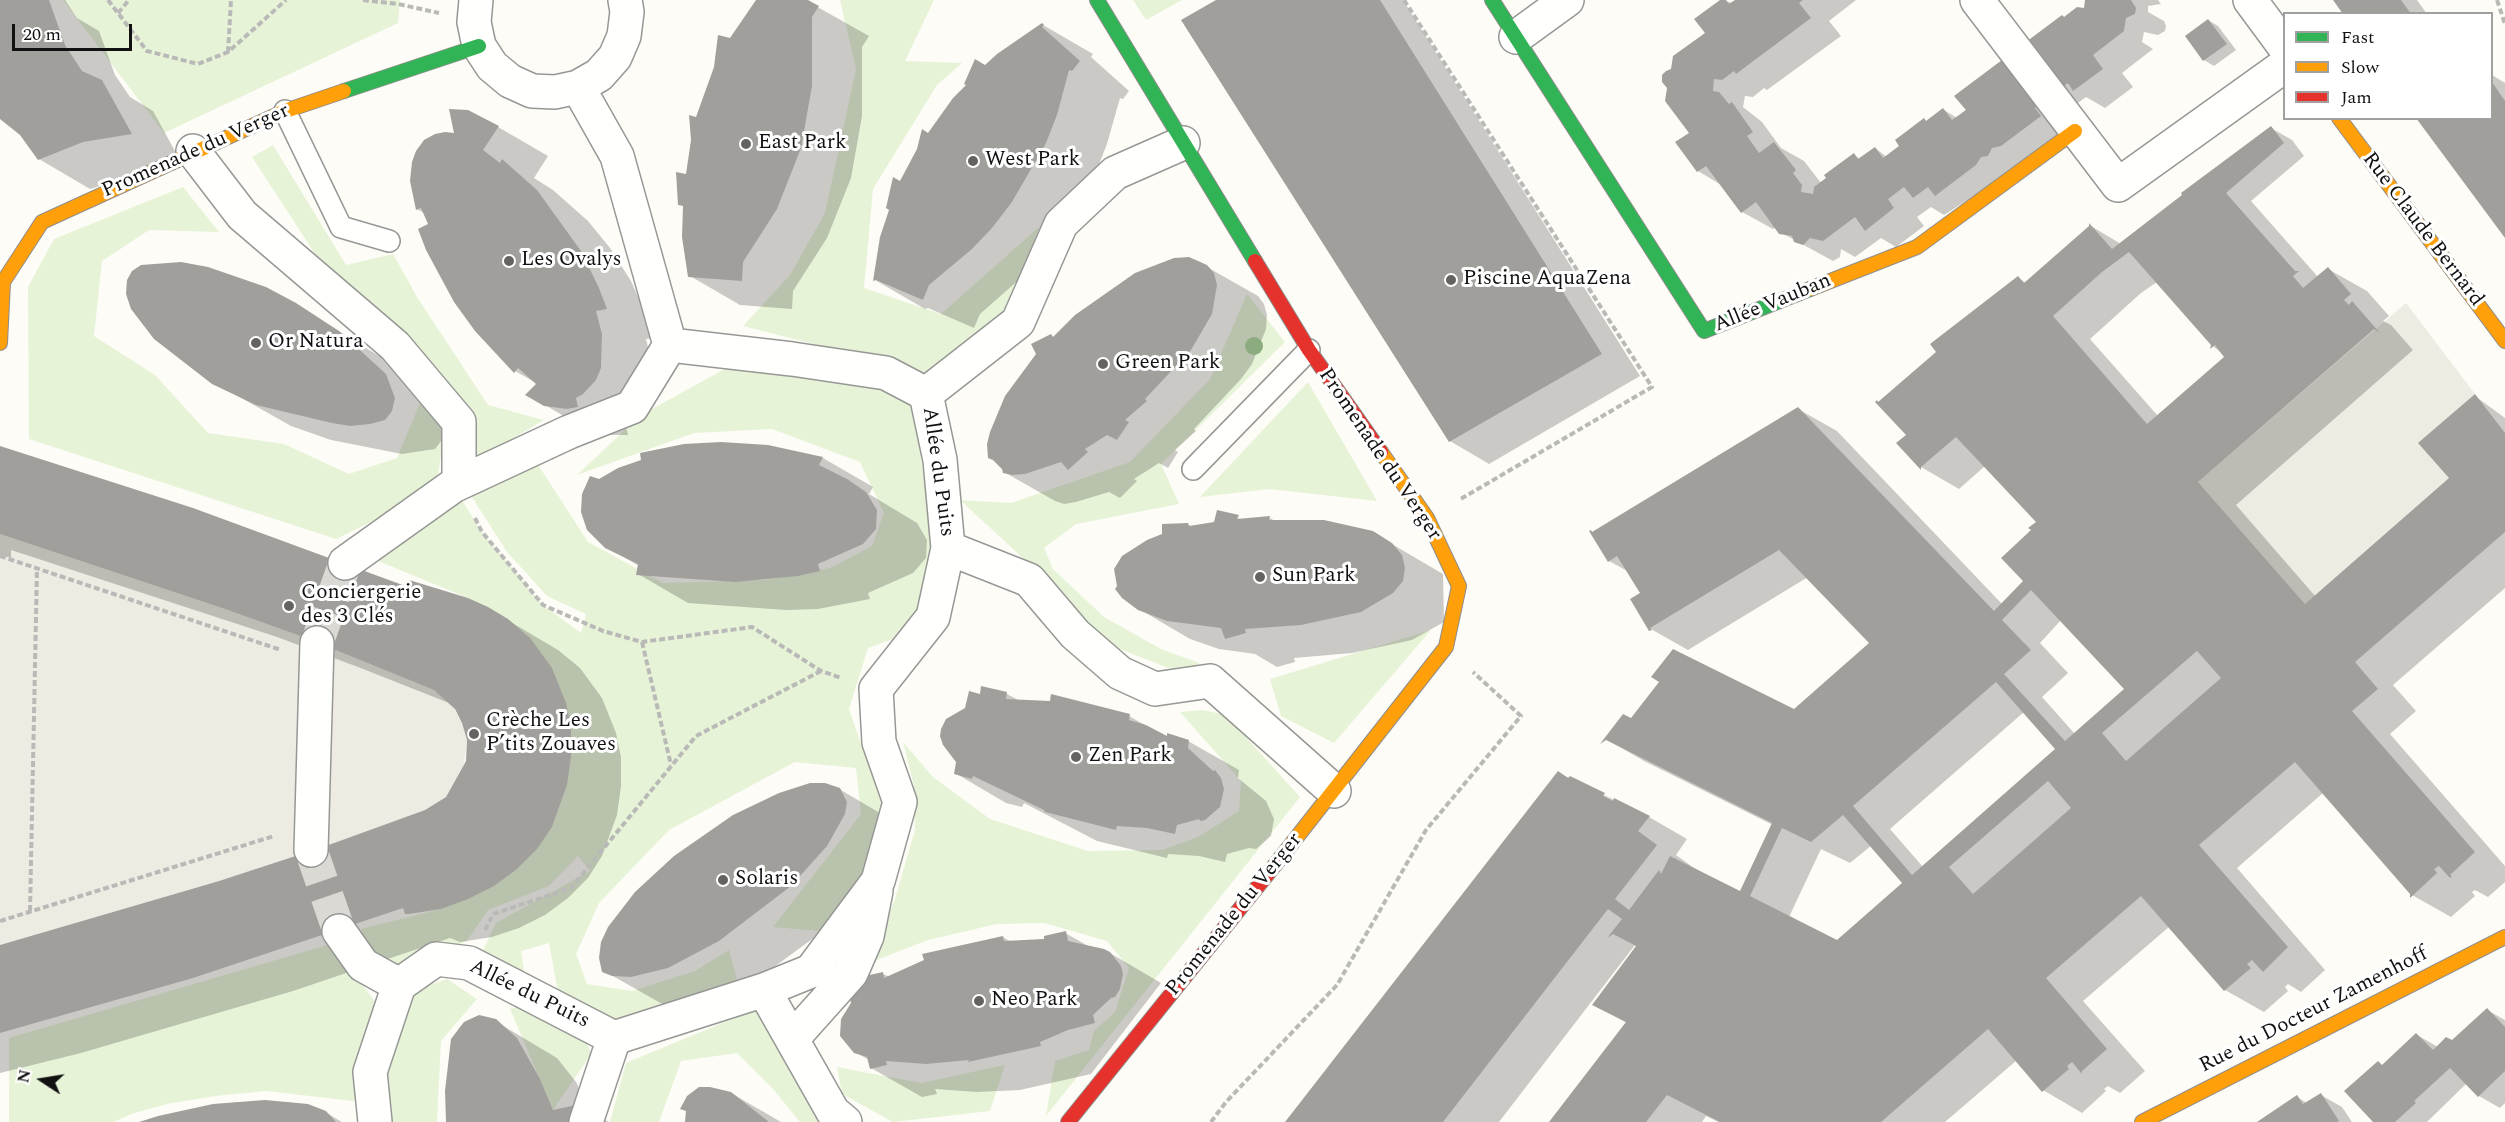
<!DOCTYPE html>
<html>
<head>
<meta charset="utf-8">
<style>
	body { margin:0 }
	#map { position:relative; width:2505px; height:1122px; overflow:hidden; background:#fdfcf7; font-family:Spectral,serif }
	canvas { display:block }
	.legend { position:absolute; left:2283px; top:12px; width:210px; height:108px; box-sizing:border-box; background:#fff; border:2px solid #a0a0a0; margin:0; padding:8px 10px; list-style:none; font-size:18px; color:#111 }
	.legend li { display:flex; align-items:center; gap:12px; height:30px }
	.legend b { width:30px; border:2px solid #a0a0a0 }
	.north { position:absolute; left:12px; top:1050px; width:60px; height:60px; -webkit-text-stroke:4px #fff; paint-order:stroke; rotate:282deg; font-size:16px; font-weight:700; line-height:24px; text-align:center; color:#111 }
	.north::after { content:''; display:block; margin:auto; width:21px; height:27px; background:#111; clip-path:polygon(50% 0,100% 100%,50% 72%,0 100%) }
	.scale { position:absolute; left:12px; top:24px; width:120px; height:27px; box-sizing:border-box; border:3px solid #111; border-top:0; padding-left:8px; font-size:18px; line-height:21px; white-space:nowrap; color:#111; -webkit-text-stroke:4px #fff; paint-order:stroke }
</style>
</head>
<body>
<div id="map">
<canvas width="2505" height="1122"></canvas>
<ul class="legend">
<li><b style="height:8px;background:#30b455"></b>Fast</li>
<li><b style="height:8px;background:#ff9f0a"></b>Slow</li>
<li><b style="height:8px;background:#e5322d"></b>Jam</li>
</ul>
<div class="north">N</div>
<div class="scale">20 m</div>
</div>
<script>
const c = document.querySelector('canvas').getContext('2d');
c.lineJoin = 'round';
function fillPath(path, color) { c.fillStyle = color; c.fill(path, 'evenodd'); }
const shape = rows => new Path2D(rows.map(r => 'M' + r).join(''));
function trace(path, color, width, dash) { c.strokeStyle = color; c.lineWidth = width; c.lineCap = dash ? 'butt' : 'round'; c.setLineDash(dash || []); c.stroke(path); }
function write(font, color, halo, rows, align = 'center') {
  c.font = font + ' Spectral,serif'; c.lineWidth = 6; c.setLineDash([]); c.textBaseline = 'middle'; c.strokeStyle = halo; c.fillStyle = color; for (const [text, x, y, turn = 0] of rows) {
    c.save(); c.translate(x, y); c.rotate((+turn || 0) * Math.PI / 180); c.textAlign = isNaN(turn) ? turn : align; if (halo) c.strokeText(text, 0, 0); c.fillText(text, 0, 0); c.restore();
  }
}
const green = shape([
	[63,0,400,0,398,23,164,133],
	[840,0,934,0,905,61,962,63,937,85,873,189,864,288,941,314,1039,227,1008,312,927,373,743,326,790,275,825,213,856,69],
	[1133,0,1182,0,1146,20],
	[273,145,346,265,393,254,417,297,488,405,544,420,463,468,473,422,323,266,252,157],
	[183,187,219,232,149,230,102,261,94,336,155,375,208,433,284,444,349,474,397,458,423,396,446,420,438,476,393,511,336,539,29,439,28,287,54,239],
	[1247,294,1285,342,1161,464,1179,504,1076,524,1044,548,1053,569,1104,617,1161,649,1199,663,1186,675,1115,647,1071,622,1026,561,960,500,1011,503,1130,462,1210,379],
	[732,365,874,381,914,408,933,546,935,581,907,634,868,648,849,709,883,807,873,866,820,931,773,927,861,814,856,768,795,762,669,830,599,903,576,954,587,984,632,991,695,971,729,950,739,987,614,1025,559,998,549,943,521,951,525,978,480,957,496,923,590,871,578,856,549,886,488,910,467,941,398,970,367,949,361,929,441,909,494,886,552,827,567,785,566,703,525,633,468,598,371,558,453,486,482,532,543,605,581,633,586,614,547,596,507,552,468,491,533,457,588,542,663,583,766,580,830,568,872,546,884,513,860,462,772,429,694,433,577,475,641,415],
	[1308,382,1377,501,1269,489,1200,497],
	[1431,630,1334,743,1281,716,1270,679],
	[1203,710,1226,715,1300,797,1046,1116,1055,1061,1089,1050,1094,1031,1115,1012,1129,968,1107,941,1044,923,997,924,928,940,871,962,895,899,915,830,914,786,903,742,933,777,990,819,1088,851,1162,850,1198,837,1239,811,1241,781,1180,712],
	[331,944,377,1004,362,1102,266,1091,215,1096,167,1104,131,1114,114,1122,9,1122,9,1038],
	[447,979,477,999,441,1041,437,1122,383,1122,384,1075,415,990],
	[521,1005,584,1035,591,1054,553,1110,510,1009],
	[756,1009,836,1122,800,1122,773,1089,737,1053,681,1061,659,1122,610,1122,626,1063],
	[1005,1065,990,1111,893,1122,842,1094,837,1067,921,1083]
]);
const plaza = shape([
	[2406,303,2475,394,2419,443,2449,478,2305,604,2198,482],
	[0,534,225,609,306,638,434,690,452,705,462,723,467,740,464,764,446,797,425,810,323,847,219,881,0,945]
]);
const shadow = shape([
	[0,0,65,0,77,18,99,31,115,75,130,97,153,111,181,162,90,189,39,159,21,134,0,117],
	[759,0,805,0,869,36,862,47,862,116,851,178,827,238,793,291,792,309,740,305,690,276,687,176,697,119,731,39],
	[1219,0,1403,0,1640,376,1489,464,1450,441,1183,21],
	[1723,0,1732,3,1737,0,1856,0,1829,21,1841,36,1767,90,1764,88,1753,97,1745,96,1743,107,1762,122,1781,148,1804,161,1821,183,1854,155,1860,159,1875,148,1887,157,1944,110,1957,118,2065,18,2085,10,2086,0,2158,0,2161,4,2148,6,2148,12,2164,21,2166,26,2165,31,2158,35,2144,32,2142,42,2153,49,2122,73,2133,87,2105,108,2086,97,2059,117,2071,134,1944,215,1931,207,1917,217,1924,226,1896,247,1881,238,1855,257,1841,249,1840,257,1833,261,1780,232,1776,227,1773,229,1742,212,1723,186,1698,171,1680,73,1707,33],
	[2335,0,2417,0,2427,14,2345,14],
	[2208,20,2218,26,2236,50,2214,66,2204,60,2187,37],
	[1043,25,1093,54,1091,57,1129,91,1123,99,1120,98,1107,144,1096,172,1022,277,980,314,974,328,928,308,925,309,875,280,901,183,928,135,986,67],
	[2492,75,2505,83,2505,236,2492,118],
	[498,127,548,156,534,178,553,190,588,221,610,248,631,281,656,338,646,339,652,364,626,427,628,435,596,435,545,405,538,384,515,371,424,213,417,209,456,135],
	[2271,128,2292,140,2304,156,2251,201,2318,277,2328,269,2367,291,2389,316,2383,321,2391,325,2413,350,2236,505,2316,597,2451,478,2475,396,2505,418,2505,588,2393,685,2416,711,2390,734,2505,866,2505,882,2488,897,2475,890,2472,892,2475,896,2451,917,2412,895,2323,793,2237,868,2325,970,2301,992,2288,984,2285,987,2288,991,2264,1012,2225,990,2170,926,2083,1001,2145,1071,2120,1093,2108,1086,2104,1089,2106,1091,2082,1113,2043,1090,2017,1060,1945,1122,1718,1122,1706,1116,1702,1122,1551,1122,1627,1023,1594,1005,1638,947,1635,945,1499,1122,1286,1122,1559,773,1649,817,1687,839,1676,855,1694,868,1740,893,1773,825,1644,761,1606,739,1632,720,1794,711,1872,643,1808,577,1688,650,1649,628,1642,593,1629,572,1609,561,1798,409,1837,431,2002,604,2025,581,2033,530,2038,522,1985,466,1959,489,1921,467,1908,436,2018,278,2026,283,2091,226,2121,244],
	[2157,282,2213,346,2226,357,2158,416,2090,339,2141,293],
	[2061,620,2127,689,2075,734,2042,697,2068,673,2040,643],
	[2024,712,2057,749,1923,867,1890,829],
	[1872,845,1905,883,1837,942,1789,917,1821,849,1850,863],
	[1207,267,1258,296,1264,304,1267,315,1266,329,1252,364,1241,379,1194,429,1196,431,1175,450,1178,452,1168,468,1159,463,1134,479,1137,481,1120,498,1109,492,1076,502,1064,504,1055,501,1004,472,1054,338],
	[296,305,389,362,445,428,442,440,435,449,402,454,331,440,291,426,213,382],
	[768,447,823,458,873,487,869,494,917,523,927,540,926,558,913,573,868,593,870,599,818,609,786,610,688,603,638,574,639,566,606,547,599,481],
	[0,449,409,589,487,608,558,650,580,668,602,698,616,733,621,757,621,786,617,815,602,856,588,878,568,898,545,915,519,928,492,937,460,942,450,938,293,991,81,1053,0,1073,0,946,219,883,426,812,447,798,467,762,468,740,464,722,454,705,358,667,277,637,11,550,11,558,0,555],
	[1218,512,1243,520,1270,518,1275,521,1373,533,1443,574,1444,622,1412,640,1352,653,1294,658,1295,662,1277,667,1255,654,1219,649,1190,639,1139,609,1188,524,1192,527,1215,523],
	[1007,694,1020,701,1129,716,1168,738,1188,741,1239,770,1238,778,1266,801,1274,819,1271,836,1256,849,1249,848,1227,854,1225,862,1199,856,1168,854,1167,858,1097,841,1024,803,1022,807,1006,803,955,773,966,709,981,696],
	[834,786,885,816,897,832,819,934,770,970,719,996,695,1004,664,1005,604,971],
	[1065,933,1092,948,1110,953,1161,983,1091,1074,1020,1090,977,1092,935,1089,937,1094,922,1097,871,1068,869,1060,855,1052,883,974,890,977,1003,937,1011,942,1046,940],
	[2487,1010,2505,1020,2505,1103,2500,1108,2479,1096,2467,1083,2427,1122,2375,1122,2378,1063,2383,1066,2417,1035,2438,1047,2453,1042],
	[473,1018,495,1021,557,1058,576,1082,591,1112,609,1122,447,1122,453,1040,459,1028],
	[731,1093,781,1122,686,1122,688,1112,682,1109],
	[2321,1095,2342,1107,2352,1122,2261,1122,2297,1097,2307,1103],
	[237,1102,288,1102,325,1112,342,1122,144,1122]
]);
const building = shape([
	[0,0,49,0,65,45,82,71,102,80,132,134,83,142,38,160,20,135,0,119],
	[756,0,808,0,819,6,812,17,812,86,801,148,777,209,743,262,742,281,688,277,682,237,683,206,678,205,676,172,686,174,691,140,689,115,696,117,714,67,718,35,730,38],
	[1216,0,1380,0,1602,354,1449,442,1181,20],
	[1720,0,1726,0,1729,4,1735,0,1803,0,1799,3,1811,18,1736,74,1734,71,1722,80,1714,79,1713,91,1719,92,1729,104,1732,102,1753,132,1747,136,1759,153,1774,142,1796,170,1793,173,1802,185,1801,192,1813,194,1814,187,1826,178,1824,175,1854,153,1858,159,1875,147,1883,158,1899,146,1895,140,1924,118,1926,121,1943,108,1952,120,1966,110,1954,96,2062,15,2064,17,2077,7,2084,8,2085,0,2131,0,2136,8,2135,14,2126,18,2124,31,2093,55,2103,69,2073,91,2068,83,2035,108,2041,116,2001,146,1992,148,1988,156,1981,157,1976,165,1935,196,1928,187,1913,198,1904,187,1888,199,1894,208,1865,231,1855,217,1823,241,1810,238,1803,245,1794,242,1792,236,1779,234,1756,202,1741,213,1706,166,1697,172,1675,142,1689,133,1665,101,1667,88,1662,82,1662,75,1666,71,1671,69,1673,56,1705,33,1694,19],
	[2333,0,2401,0,2411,14,2343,14],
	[2208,19,2227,44,2203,61,2185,36],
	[1042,23,1044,25,1042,27,1080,61,1072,71,1069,70,1057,115,1046,143,1012,202,992,228,972,249,929,285,923,300,876,280,873,281,880,237,889,210,886,208,893,177,900,181,917,149,922,129,928,133,953,98,966,85,964,84,975,59,985,65,997,54],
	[2492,82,2505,101,2505,238,2416,118,2492,118],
	[449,109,468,110,499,126,483,150,500,163,502,159,537,190,581,251,599,288,607,309,596,311,602,334,601,368,596,380,583,394,576,398,578,407,567,409,544,406,525,395,536,384,518,368,514,373,475,331,454,302,426,250,418,229,428,224,421,208,416,210,410,181,412,162,416,151,424,140,435,134,445,132,454,133],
	[2271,126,2284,143,2226,193,2295,271,2299,271,2293,276,2303,288,2328,267,2351,294,2344,300,2349,305,2352,301,2380,333,2374,329,2198,482,2305,604,2449,478,2418,443,2475,394,2505,433,2505,532,2355,662,2378,689,2352,711,2475,852,2450,875,2452,876,2450,878,2439,866,2434,869,2437,873,2410,898,2410,894,2295,762,2199,845,2288,947,2263,972,2252,960,2247,964,2251,968,2224,991,2141,896,2046,978,2107,1049,2082,1071,2082,1074,2072,1062,2067,1066,2069,1069,2042,1092,1988,1029,1881,1122,1720,1122,1667,1095,1646,1122,1549,1122,1626,1022,1592,1005,1636,946,1613,934,1607,938,1622,919,1608,909,1443,1122,1285,1122,1558,771,1568,778,1570,776,1605,793,1603,796,1613,801,1614,798,1650,816,1638,831,1657,845,1615,899,1629,910,1659,870,1661,874,1670,856,1740,891,1772,823,1606,740,1600,744,1623,714,1631,718,1659,682,1651,677,1673,649,1794,709,1869,643,1779,550,1650,628,1652,630,1649,631,1630,599,1640,593,1617,556,1608,562,1589,531,1591,530,1592,532,1798,407,1994,611,2023,581,2001,558,2031,530,2028,528,2036,522,1956,437,1921,467,1921,470,1896,443,1906,435,1875,402,1877,400,1878,402,1936,352,1930,344,2018,276,2024,283,2089,226,2089,223,2112,249,2182,195,2181,193],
	[2129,252,2211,345,2210,349,2215,345,2224,357,2147,424,2053,316,2102,272],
	[2031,590,2124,689,2065,741,2004,674,2031,650,2002,620],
	[2197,651,2221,678,2126,761,2102,733],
	[1996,682,2055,749,1912,875,1853,806],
	[2048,781,2071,808,1973,894,1949,867],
	[1843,815,1902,883,1837,940,1750,896,1782,828,1811,842],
	[1189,257,1207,265,1214,273,1217,285,1212,314,1191,350,1145,399,1147,401,1125,420,1129,422,1117,440,1107,435,1085,449,1088,452,1068,470,1061,462,1025,474,1012,475,1003,473,1002,469,993,460,988,458,987,444,990,432,1005,396,1036,354,1031,344,1051,334,1053,337,1075,315,1135,273,1174,258],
	[181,262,208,267,266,287,296,303,339,331,386,374,395,398,392,411,385,420,370,424,350,426,332,423,256,405,212,384,154,339,131,309,126,294,127,280,132,271,141,265],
	[721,442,768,445,823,457,819,465,847,479,866,492,877,510,876,529,863,544,818,564,820,571,798,576,735,582,636,575,638,564,605,548,587,530,581,512,582,494,590,476,599,479,618,468,641,460,640,453,684,444],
	[0,446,193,508,408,587,409,580,468,598,488,607,508,619,530,638,552,668,566,703,571,727,571,756,567,785,552,827,537,849,517,869,494,886,468,899,441,909,409,914,405,914,403,908,193,978,0,1033,0,945,219,881,323,847,425,810,446,797,466,761,467,740,462,723,455,709,434,690,306,638,225,609,0,534],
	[1217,510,1239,515,1237,519,1270,516,1269,520,1324,520,1373,531,1392,543,1402,555,1405,568,1403,581,1393,593,1361,612,1301,625,1245,629,1246,633,1225,639,1221,628,1167,621,1138,610,1122,598,1115,589,1117,586,1114,569,1122,556,1147,540,1162,534,1162,524,1188,523,1189,526,1214,522],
	[981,686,1007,692,1006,699,1050,701,1051,694,1130,714,1129,720,1146,725,1167,736,1167,733,1189,740,1188,748,1213,771,1215,770,1221,778,1224,789,1220,807,1205,820,1200,821,1199,819,1177,825,1175,834,1147,828,1117,826,1116,830,1045,812,1044,810,973,776,972,779,954,774,956,762,943,745,940,736,941,729,946,719,965,708,969,691,980,694],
	[810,783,825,783,840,788,847,802,845,814,827,846,791,886,719,941,668,968,631,977,612,976,602,972,599,958,601,942,608,927,635,892,674,856,733,815,779,793],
	[1066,931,1068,941,1104,949,1110,952,1121,966,1123,974,1120,989,1115,997,1111,998,1093,1015,1095,1023,1068,1030,1040,1042,1041,1046,968,1062,969,1060,926,1064,886,1061,887,1065,870,1069,867,1057,854,1053,840,1036,841,1019,851,1003,848,989,856,978,883,972,884,978,924,960,922,954,1003,936,1004,941,1044,939,1044,936],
	[2487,1008,2505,1027,2505,1071,2478,1097,2450,1068,2414,1101,2416,1103,2395,1122,2373,1122,2344,1091,2378,1061,2382,1065,2416,1033,2433,1050,2446,1037,2452,1040],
	[479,1015,496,1019,517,1038,540,1079,553,1110,581,1104,584,1122,446,1122,445,1091,451,1039,464,1022],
	[699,1087,710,1087,731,1092,769,1122,685,1122,686,1111,680,1109,687,1096],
	[2321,1093,2339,1121,2337,1122,2257,1122,2297,1095,2303,1104],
	[265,1100,308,1104,326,1111,336,1122,139,1122,158,1116,213,1104]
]);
const streetTunnel = shape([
	[317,643,345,563],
	[311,850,339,931]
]);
const path = shape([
	[108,0,147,51,198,64,228,52,286,0],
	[363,0,398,4,439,13],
	[1404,0,1652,387,1459,500],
	[2497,0,2505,24],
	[118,13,129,0],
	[228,52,231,0],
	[475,518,482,532,543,605,603,631,642,642,752,627,821,671,841,678],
	[0,556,281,650],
	[642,642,671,765],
	[30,911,37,568],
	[0,921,274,836],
	[485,930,493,914,571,888,696,736,821,671],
	[1211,1122,1226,1102,1337,985,1426,830,1521,716,1473,672]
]);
const lane = shape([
	[285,111,341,227,389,241],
	[1193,469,1309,350]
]);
const street = shape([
	[476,0,474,22,479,46,492,66,510,81,532,91,555,92,578,87,599,75,615,57,624,36,627,12,625,0],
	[1977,0,2118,185,2284,66],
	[2250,0,2284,46],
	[1516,37,1567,0],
	[193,151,242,215,395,346,459,422,459,483],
	[926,394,1018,322,1061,224,1115,173,1183,143],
	[948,548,1029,580,1075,634,1120,673,1155,689,1210,681,1334,791],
	[345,563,453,486,569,432,632,407,670,345],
	[311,850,317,643],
	[339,931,363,965,399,985],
	[764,990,833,1112,845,1122],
	[792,1039,851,973,867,936,876,891],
	[375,1122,370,1072,399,985,436,959,469,963,614,1038,764,990,811,971,878,881,900,802,879,742,876,689,933,617,948,548,940,460,926,394,886,373,792,359,670,345,617,156,578,87],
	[586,1122,614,1038]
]);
const fast = shape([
	[1097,0,1255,261],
	[1492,0,1704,331,1810,289],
	[344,91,479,46]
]);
const slow = shape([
	[2339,118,2505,341],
	[1810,289,1917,247,2075,131],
	[0,343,3,282,42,222,285,111,344,91],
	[1275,865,1446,647,1459,586,1427,518,1381,452],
	[2142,1122,2505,937]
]);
const jam = shape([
	[1255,261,1309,350,1381,452],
	[1068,1122,1275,865]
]);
const trees = [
	[1254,346]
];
const markers = [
	[746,144,6,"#646362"],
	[973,161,6,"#646362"],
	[509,261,6,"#646362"],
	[1451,280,6,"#646362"],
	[256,343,6,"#646362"],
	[1103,364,6,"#646362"],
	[1260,577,6,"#646362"],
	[289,606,6,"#646362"],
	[474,734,6,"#646362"],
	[1076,757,6,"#646362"],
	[723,880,6,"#646362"],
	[979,1001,6,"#646362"]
];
const poiNames = [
	["East Park",758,144],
	["West Park",985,161],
	["Les Ovalys",521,261],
	["Piscine AquaZena",1463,280],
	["Or Natura",268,343],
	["Green Park",1115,364],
	["Sun Park",1272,577],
	["Conciergerie",301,594],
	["des 3 Clés",301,618],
	["Crèche Les",486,722],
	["P’tits Zouaves",486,746],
	["Zen Park",1088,757],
	["Solaris",735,880],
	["Neo Park",991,1001]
];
const streetNames = [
	["Promenade du Verger",196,152,-24],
	["Rue Claude Bernard",2422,230,53],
	["Allée Vauban",1773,304,-22],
	["Promenade du Verger",1379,455,56],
	["Allée du Puits",937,472,82],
	["Promenade du Verger",1235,915,-51],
	["Allée du Puits",529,995,26],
	["Rue du Docteur Zamenhoff",2314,1011,-27]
];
fillPath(green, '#e7f3d7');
fillPath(plaza, '#edebe2');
fillPath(shadow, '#0003');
fillPath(building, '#a19f9c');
trace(streetTunnel, '#dad9d4', 33, [33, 16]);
trace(lane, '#979795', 24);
trace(street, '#979795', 36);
trace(fast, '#8e8d8b', 16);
trace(slow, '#8e8d8b', 16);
trace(jam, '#8e8d8b', 16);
trace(path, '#b9b9b8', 4, [6, 3]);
trace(lane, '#fffffe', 21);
trace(street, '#fffffe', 33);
trace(fast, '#30b455', 14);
trace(slow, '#ff9f0a', 14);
trace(jam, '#e5322d', 14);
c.fillStyle = '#8cac80';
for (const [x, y] of trees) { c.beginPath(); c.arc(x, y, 9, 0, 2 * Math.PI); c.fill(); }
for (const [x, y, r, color] of markers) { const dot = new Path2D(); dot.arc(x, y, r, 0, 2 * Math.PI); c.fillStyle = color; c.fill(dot); trace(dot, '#fff', 2); }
write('21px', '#111', '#fff', poiNames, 'left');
write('21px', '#111', '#fff', streetNames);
</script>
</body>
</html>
